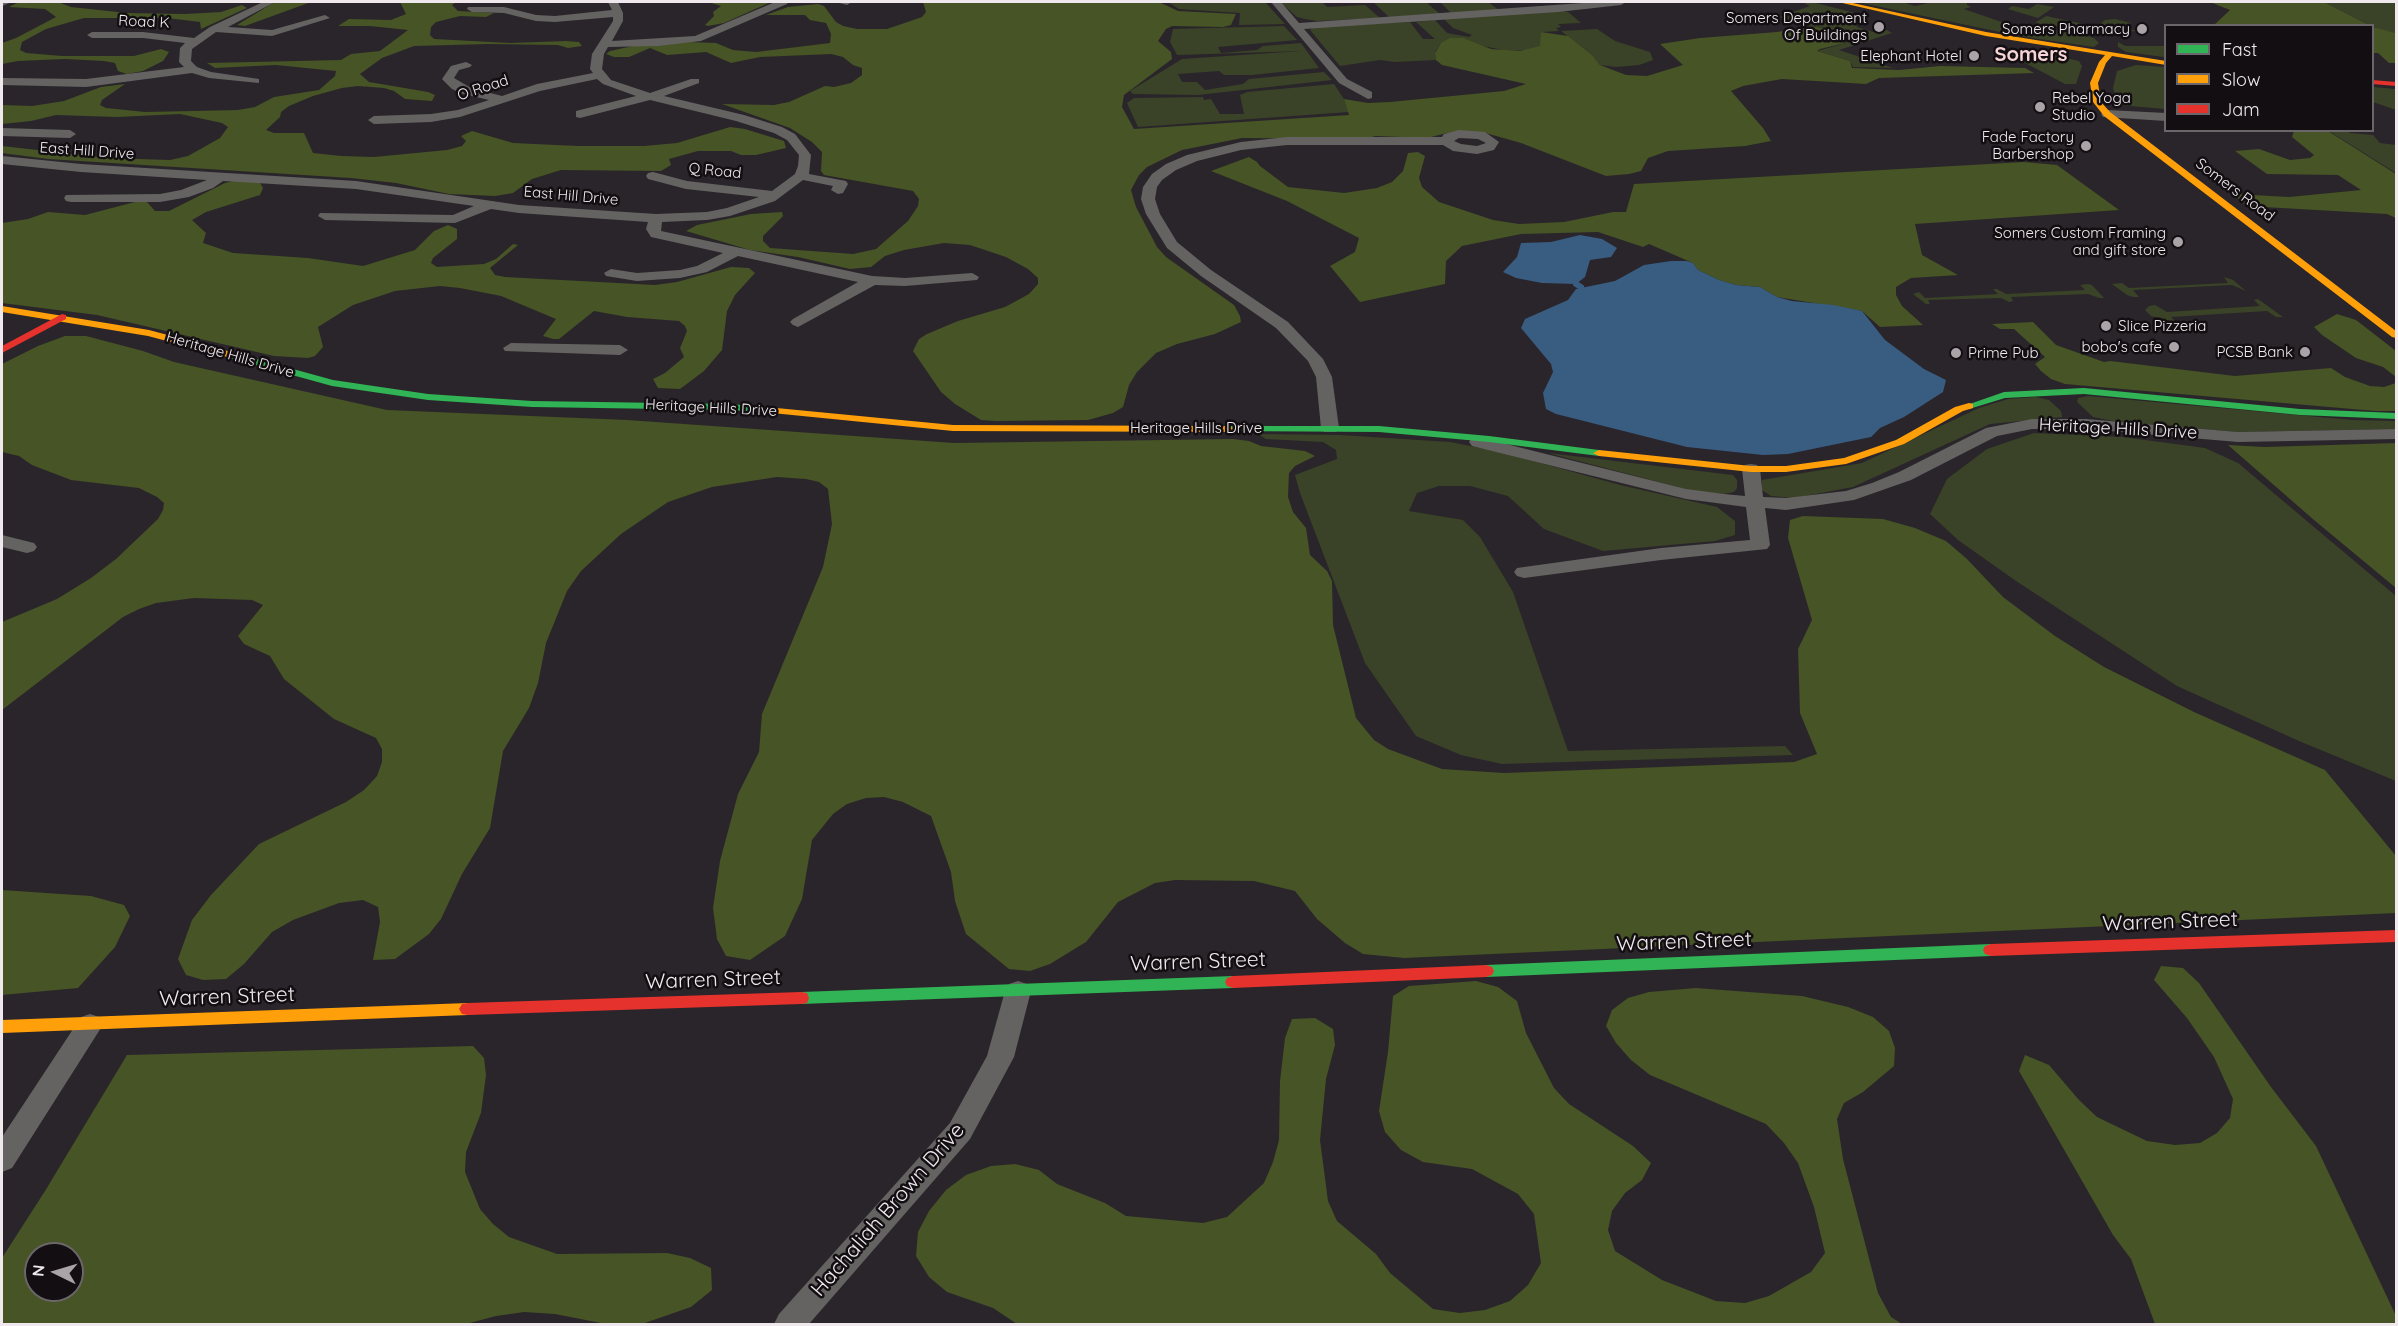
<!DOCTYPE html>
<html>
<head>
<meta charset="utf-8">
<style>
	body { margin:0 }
	#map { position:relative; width:2398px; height:1326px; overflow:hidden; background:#2a252a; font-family:Quicksand,sans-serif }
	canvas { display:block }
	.frame { position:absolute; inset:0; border:3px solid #efe9ee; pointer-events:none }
	.legend { position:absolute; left:2164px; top:24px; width:210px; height:108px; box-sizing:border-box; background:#120e11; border:2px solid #6a6669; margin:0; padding:8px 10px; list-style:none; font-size:18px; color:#efe9ee }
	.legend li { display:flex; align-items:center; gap:12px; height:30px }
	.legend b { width:30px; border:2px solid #6a6669 }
	.north { position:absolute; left:24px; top:1242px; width:60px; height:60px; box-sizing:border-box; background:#120e11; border:2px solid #6a6669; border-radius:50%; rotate:275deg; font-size:16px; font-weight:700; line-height:24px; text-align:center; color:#efe9ee }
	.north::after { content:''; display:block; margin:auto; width:21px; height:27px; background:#aaa4a9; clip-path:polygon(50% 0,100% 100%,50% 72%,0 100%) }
</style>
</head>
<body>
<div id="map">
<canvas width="2398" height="1326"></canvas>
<div class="frame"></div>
<ul class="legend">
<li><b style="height:8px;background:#30b455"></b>Fast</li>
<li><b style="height:8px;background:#ff9f0a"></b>Slow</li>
<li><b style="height:8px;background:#e5322d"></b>Jam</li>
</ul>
<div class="north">N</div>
</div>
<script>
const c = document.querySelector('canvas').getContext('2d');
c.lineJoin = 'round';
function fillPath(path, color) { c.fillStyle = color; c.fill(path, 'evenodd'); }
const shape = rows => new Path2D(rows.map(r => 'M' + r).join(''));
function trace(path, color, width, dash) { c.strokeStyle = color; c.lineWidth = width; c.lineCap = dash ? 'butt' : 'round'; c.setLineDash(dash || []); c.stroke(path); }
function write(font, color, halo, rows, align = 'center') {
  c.font = font + ' Quicksand,sans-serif'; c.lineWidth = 5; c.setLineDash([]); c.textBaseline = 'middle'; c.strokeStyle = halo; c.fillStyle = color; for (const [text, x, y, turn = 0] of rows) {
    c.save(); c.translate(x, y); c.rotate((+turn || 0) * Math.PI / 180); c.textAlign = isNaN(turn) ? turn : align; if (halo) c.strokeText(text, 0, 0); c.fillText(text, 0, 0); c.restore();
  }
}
const green = shape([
	[1168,2,1265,2,1285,24,1239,25,1240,13,1179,9],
	[1280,2,1322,2,1327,7,1365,5,1380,18,1317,21,1305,19,1297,17],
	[1373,2,1426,2,1440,14,1389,17],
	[1440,2,1488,2,1499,10,1451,13],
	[1802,2,1812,2,1859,14,1846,19,1856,23,1857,27,1873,32,1887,30,1892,33,1839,50,1893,68,1853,67,1850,61,1817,51,1846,43,1848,39,1831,29,1794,23,1779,17,1810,6],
	[1857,2,1902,2,1915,6,1933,2,1967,2,1967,5,1971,7,1964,9,2010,25,2017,24,2085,35,2094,38,2099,43,2094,47,2019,36],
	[2324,2,2396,2,2396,33,2377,29],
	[2037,4,2054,7,2038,18,2008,9,2012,6,2029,9],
	[1562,11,1568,12,1581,23,1558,24,1561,27,1556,28,1559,31,1542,32,1541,46,1534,50,1508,51,1483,46,1441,43,1435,52,1436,60,1395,62,1380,60,1340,66,1310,30,1313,27,1410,22,1423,39,1435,39,1416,22,1435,20,1447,33,1469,37,1472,35,1453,28,1443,18],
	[2046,16,2094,26,2106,36,2089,31,2035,23],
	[2115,19,2131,23,2124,28,2138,31,2109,33,2098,25,2105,20],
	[1284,26,1297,40,1218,47,1221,53,1257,50,1263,46,1301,43,1319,68,1252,75,1224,75,1219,71,1178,74,1182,82,1197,82,1205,90,1243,84,1249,79,1324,72,1332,80,1198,95,1133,94,1130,91,1182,59,1301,51,1177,55,1170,42,1173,29],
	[1597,29,1615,41,1650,52,1653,60,1639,65,1616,67,1600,65,1592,55,1561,31],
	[2118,42,2125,46,2165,46,2164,57,2126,52,2118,47],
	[2031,50,2079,61,2082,66,2076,84,2065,84,2008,54],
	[2136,65,2165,67,2165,109,2118,105,2113,88,2117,71],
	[1334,84,1344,99,1349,112,1138,127,1127,103,1134,98,1203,97,1204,100,1211,99,1220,114,1244,114,1240,95,1247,92],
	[2373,87,2396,89,2396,110,2373,102],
	[2329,131,2348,131,2350,133,2373,135,2380,143,2396,145,2396,173],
	[2224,277,2233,280,2246,291,2232,285,2133,290,2139,297,2133,297,2127,295,2112,284,2122,283,2129,288,2228,283],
	[2088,284,2092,285,2104,298,2099,298,2088,294,2011,297,2013,301,2009,302,2001,298,1928,300,1930,304,1926,304,1913,294,1919,292,1925,298,1998,294,1993,289,1997,289,2006,294,2085,290,2080,285],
	[2258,299,2283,317,2276,317,2267,311,2171,317,2177,323,2151,316,2145,310,2149,306,2155,305,2167,312,2260,306,2254,300],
	[2088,396,2352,420,2396,421,2396,429,2238,432,2113,421,2093,417,2077,402,2078,398],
	[2036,397,2049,400,2061,411,2062,417,1990,424,1853,487,1794,498,1771,496,1762,490,1762,480,1862,463,1979,408,2008,399],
	[2034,433,2123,437,2205,448,2238,463,2396,596,2396,781,2299,741,2177,686,2016,581,1958,540,1930,514,1947,479,1987,449],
	[1258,434,1340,435,1450,442,1501,452,1620,485,1717,507,1735,521,1735,535,1715,541,1603,551,1544,529,1508,496,1470,486,1439,486,1417,493,1409,511,1463,520,1480,537,1513,592,1568,751,1785,746,1793,755,1502,764,1461,755,1416,736,1365,663,1300,493,1295,475,1337,459,1336,450,1323,442,1266,439],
	[1548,453,1733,475,1737,480,1737,488,1734,492,1723,494,1693,491]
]);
const forest = shape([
	[19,2,58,2,71,7,127,13,185,14,221,12,242,5,247,8,201,29,200,22,167,18,84,18,46,29,22,42,20,50,26,53,62,56,134,56,161,49,169,52,163,61,143,71,127,74,118,71,115,63,104,61,65,59,18,61,2,64,2,43,16,38,56,17,45,9,9,7],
	[289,2,311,2,245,26,237,25,273,3],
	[400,2,456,2,452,5,458,11,494,13,486,17,460,16,436,22,431,27,430,35,434,39,510,43,566,41,579,42,582,46,568,48,558,45,489,44,414,46,382,58,360,74,369,82,428,92,435,95,432,101,405,99,394,91,384,88,358,86,342,88,313,96,289,106,281,112,280,117,266,130,274,133,304,133,313,153,341,156,374,157,447,150,462,146,466,141,461,136,472,131,513,143,578,146,644,146,677,143,730,127,745,129,784,141,786,148,756,155,741,155,731,151,698,151,669,159,671,165,661,171,561,170,532,179,513,193,495,196,449,194,396,183,351,178,48,159,2,153,2,146,107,158,170,160,188,156,220,138,228,127,222,123,180,114,117,117,56,115,31,121,2,124,2,105,32,106,64,101,101,87,125,84,102,100,100,105,106,108,145,112,238,110,255,107,274,97,319,90,335,76,336,71,276,65,215,68,207,63,341,60,351,54,380,51,408,30,370,26,338,26,349,19,391,20,406,14],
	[708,2,771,2,724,23,708,26,705,25,714,16,713,12,721,6],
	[923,2,1159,2,1178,11,1236,14,1231,25,1223,27,1172,26,1166,29,1158,41,1171,52,1172,59,1124,95,1122,107,1134,129,1349,115,1344,99,1368,103,1390,102,1504,91,1526,84,1442,65,1436,60,1435,53,1441,43,1450,38,1463,38,1491,49,1520,51,1540,46,1541,32,1568,36,1592,55,1600,65,1626,75,1647,76,1683,65,1660,44,1700,38,1777,32,1810,26,1828,29,1847,39,1845,43,1820,49,1817,51,1850,61,1852,68,1899,70,1940,66,2025,68,2034,73,1879,78,1866,84,1782,79,1743,86,1731,91,1763,128,1771,141,1745,146,1668,151,1648,158,1641,171,1629,174,1606,176,1521,143,1482,132,1447,133,1427,138,1376,136,1363,139,1242,138,1182,150,1147,167,1139,175,1131,190,1136,207,1157,247,1166,257,1234,305,1240,316,1241,322,1215,334,1177,344,1156,353,1137,372,1129,385,1123,407,1113,413,1088,420,996,421,981,420,955,404,941,392,913,351,919,339,927,334,958,321,1005,307,1029,294,1038,284,1038,278,1028,269,1006,257,970,245,944,243,904,250,885,256,871,267,850,269,798,257,750,250,686,231,697,225,751,214,782,212,783,216,763,236,763,241,770,248,853,254,876,249,908,221,918,206,919,199,913,191,824,175,821,171,822,152,812,142,790,128,722,104,774,105,789,102,825,86,834,87,851,83,862,75,862,68,853,65,843,57,831,54,760,57,731,63,706,52,667,55,650,48,629,57,614,57,606,54,610,51,633,46,688,42,716,43,733,50,756,52,830,43,831,34,826,23,810,20,805,15,766,15,788,7,818,4,824,6,836,22,843,26,857,29,887,29,922,17,926,12],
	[2210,2,2324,2,2369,25,2214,25,2230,10],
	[2372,27,2396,33,2396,63,2389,63,2378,53,2373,53],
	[2294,131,2328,131,2396,174,2396,218,2387,214,2246,206,2234,194,2289,197,2361,190,2338,175,2267,174,2235,151,2259,149,2290,160,2310,158,2314,155,2292,137],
	[1418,152,1425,156,1419,178,1422,187,1439,202,1493,220,1519,224,1564,222,1613,212,1626,212,1634,184,2024,162,2057,165,2119,210,1915,224,1922,255,1958,275,1911,278,1896,287,1896,295,1902,306,1923,325,1880,327,1862,311,1777,297,1760,287,1736,285,1719,280,1698,270,1693,263,1649,244,1643,247,1598,232,1521,234,1462,246,1446,261,1445,284,1360,302,1330,266,1355,252,1359,238,1287,201,1211,171,1249,157,1257,162,1260,166,1288,187,1344,193,1377,188,1392,182,1403,171,1408,153],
	[238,180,259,181,263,188,260,195,206,212,192,220,206,233,203,243,233,253,308,258,363,266,415,250,434,231,448,225,457,229,457,239,433,258,431,263,437,267,484,264,496,259,513,244,518,245,490,268,495,275,505,277,655,285,677,282,731,267,749,268,755,273,735,295,727,311,722,350,704,371,680,389,658,388,653,379,665,373,684,357,680,348,687,331,685,326,679,321,627,317,594,311,559,339,553,339,543,336,556,319,501,296,460,288,440,286,395,291,353,305,318,327,323,347,315,356,308,358,274,356,97,315,2,303,2,223,28,219,48,212,85,215,135,202,147,202,155,211,169,211,225,183],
	[2337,314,2356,320,2396,351,2396,377,2383,367,2356,358,2322,335,2314,327],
	[2033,322,2056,345,2104,362,2110,361,2235,376,2331,368,2345,377,2370,386,2384,387,2396,383,2396,411,2375,411,2065,384,2051,379,2041,371,2035,364,2045,357,2014,329,2000,329,1992,324],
	[65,336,86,336,143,351,174,362,387,410,627,420,954,443,1233,439,1249,441,1261,446,1305,451,1315,456,1295,466,1289,473,1288,497,1293,512,1306,528,1310,555,1327,571,1332,581,1333,625,1356,718,1374,740,1388,749,1442,769,1504,773,1794,762,1817,754,1800,713,1798,649,1812,620,1788,538,1790,520,1803,516,1883,519,1915,528,1946,541,1967,559,2003,597,2055,636,2104,667,2194,712,2325,770,2396,856,2396,913,1404,958,1363,954,1345,943,1317,919,1295,891,1254,881,1175,880,1155,883,1118,902,1086,942,1050,964,1030,971,1009,969,966,934,955,901,951,872,931,816,903,802,884,797,866,798,847,804,833,814,812,840,802,899,785,936,750,960,726,956,717,939,713,908,720,861,738,794,759,752,762,714,823,567,832,524,828,489,819,482,806,479,777,477,712,487,668,502,621,534,581,571,567,591,546,643,538,683,529,708,503,751,490,828,462,874,441,919,429,934,395,959,373,960,380,922,378,907,363,900,339,903,293,920,272,932,244,964,226,979,203,980,186,975,178,959,192,920,211,895,259,844,346,802,364,790,377,776,382,762,382,749,376,738,334,719,284,679,270,656,244,644,238,636,263,605,252,600,194,598,156,603,139,609,123,617,2,710,2,622,57,599,91,578,116,559,158,519,163,510,164,503,157,497,139,488,71,480,32,465,19,456,2,452,2,364,38,346],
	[2396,443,2396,588,2314,520,2228,445,2265,447],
	[2,890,91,896,124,905,130,916,115,947,78,988,2,995],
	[2161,966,2183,968,2199,983,2271,1087,2316,1146,2396,1316,2396,1324,2155,1324,2131,1259,2113,1235,2019,1071,2025,1055,2049,1065,2079,1100,2097,1117,2147,1141,2175,1145,2200,1143,2217,1133,2230,1118,2233,1099,2214,1057,2187,1018,2154,980],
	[1476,981,1498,987,1517,1001,1526,1033,1554,1088,1569,1104,1633,1146,1651,1163,1642,1180,1625,1193,1612,1211,1608,1230,1615,1251,1662,1280,1716,1301,1745,1303,1769,1296,1811,1272,1825,1253,1814,1207,1798,1163,1784,1143,1766,1124,1650,1075,1631,1060,1616,1043,1606,1026,1612,1010,1628,998,1649,992,1696,988,1802,996,1848,1007,1873,1017,1889,1031,1895,1048,1894,1066,1863,1092,1844,1103,1837,1119,1843,1159,1878,1293,1891,1317,1902,1324,1017,1324,993,1308,947,1292,929,1277,916,1256,918,1232,929,1211,946,1190,966,1175,991,1166,1015,1164,1039,1170,1057,1184,1105,1203,1126,1216,1203,1223,1227,1217,1264,1183,1273,1162,1279,1140,1280,1081,1285,1038,1292,1019,1315,1018,1333,1029,1335,1045,1326,1079,1320,1140,1328,1201,1337,1221,1376,1254,1390,1273,1433,1309,1460,1313,1485,1310,1510,1301,1528,1285,1541,1263,1534,1214,1518,1194,1472,1169,1423,1162,1401,1150,1385,1132,1379,1111,1388,1052,1393,996,1409,986],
	[473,1046,484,1058,486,1075,481,1113,466,1152,465,1172,480,1209,493,1224,509,1237,557,1254,667,1253,690,1258,711,1268,712,1290,691,1307,642,1324,606,1324,555,1314,524,1312,496,1316,466,1324,2,1324,2,1258,45,1191,127,1055],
	[36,1254,72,1254,72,1290,36,1290]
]);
const water = shape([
	[1580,235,1602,239,1617,248,1611,257,1590,260,1585,277,1576,284,1542,283,1516,278,1503,272,1517,257,1521,243,1551,242],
	[1671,261,1687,261,1693,263,1698,270,1719,280,1736,285,1760,287,1777,297,1792,301,1833,305,1862,311,1885,340,1924,369,1946,380,1943,392,1904,417,1880,428,1871,437,1788,454,1763,455,1687,447,1556,414,1546,409,1543,393,1553,372,1551,364,1521,328,1525,319,1568,300,1576,289,1615,281,1644,265]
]);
const stream = shape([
	[1576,284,1581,287]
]);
const street = shape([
	[2,2,12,2,2,6,2,2],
	[263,2,275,2,228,27,272,30,325,15,330,18,272,36,216,32,192,49,191,61,197,67,211,72,259,79,259,83,209,78,192,73,86,87,2,85,2,78,86,79,184,67,179,62,180,48,185,43,143,38,92,38,87,35,92,32,143,32,194,38,210,27,263,2],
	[608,2,618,2,623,13,623,21,612,41,695,36,775,2,788,2,787,4,701,41,658,46,608,47,604,54,602,69,611,80,650,93,691,79,699,79,699,83,664,96,744,115,782,127,795,134,811,155,809,174,846,181,848,184,843,193,838,194,831,190,833,186,803,180,775,201,730,216,707,220,662,222,661,231,872,276,905,278,972,273,979,277,977,280,905,286,875,285,798,327,793,325,790,322,793,319,858,282,738,256,707,272,680,278,637,281,606,276,604,273,611,269,637,273,680,270,697,266,723,253,651,237,646,229,648,222,519,213,491,209,455,223,325,220,318,216,320,213,453,215,474,206,356,189,223,181,213,188,189,197,160,202,71,202,66,201,64,198,66,195,160,194,181,190,207,180,81,172,2,164,2,156,81,164,356,181,519,205,656,214,707,212,727,208,759,197,686,189,648,179,646,176,648,173,653,172,687,181,772,191,795,174,798,166,799,155,787,140,774,133,736,121,650,100,580,118,576,117,576,111,636,96,603,84,597,79,540,91,460,117,431,122,374,124,368,120,374,116,431,114,458,110,489,100,463,94,452,89,442,79,451,66,466,62,472,65,470,67,459,70,454,78,471,88,502,96,537,84,593,73,590,69,592,54,613,21,613,17,555,22,536,21,504,13,472,12,467,9,468,7,504,7,536,15,555,16,612,10,608,2],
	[836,2,852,2,847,5,836,2],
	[1271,2,1281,2,1299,23,1597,2,1626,2,1621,5,1558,12,1304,29,1347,79,1372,92,1372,98,1368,99,1339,83,1271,2],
	[2107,110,2166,113,2166,121,2103,117,2101,114,2107,110],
	[2,128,70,130,76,134,70,138,2,136,2,128],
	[1459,130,1485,132,1499,142,1494,150,1477,154,1453,151,1443,145,1287,145,1241,150,1197,161,1176,170,1162,180,1157,187,1155,199,1160,214,1177,242,1211,270,1288,322,1323,359,1332,377,1339,428,1336,432,1324,432,1321,428,1316,377,1308,361,1276,328,1201,276,1167,248,1146,214,1141,199,1143,187,1152,174,1166,164,1187,155,1241,142,1287,137,1442,137,1444,134,1459,130],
	[1459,138,1478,139,1486,143,1477,146,1461,144,1454,141,1459,138],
	[511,343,620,345,628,350,620,355,505,351,503,348,511,343],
	[2032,419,2086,419,2238,432,2396,429,2396,439,2238,442,2086,429,2032,429,1997,436,1911,480,1854,500,1786,510,1765,508,1770,545,1767,549,1661,560,1524,578,1517,576,1514,572,1517,568,1661,548,1750,540,1746,507,1686,499,1472,446,1469,442,1472,438,1478,437,1686,489,1724,494,1745,496,1742,469,1745,465,1751,464,1757,465,1760,469,1763,497,1786,498,1846,491,1872,483,1899,472,1986,428,2032,419],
	[2,535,34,543,37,547,34,551,27,553,2,547,2,535],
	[1018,981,1027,984,1031,991,1014,1057,970,1139,809,1324,774,1324,779,1314,950,1123,987,1056,1005,991,1009,984,1018,981],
	[90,1014,99,1017,103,1024,99,1031,12,1168,2,1172,2,1137,81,1017,90,1014]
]);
const fast = shape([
	[231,352,333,380,428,394,532,401,730,404,766,407,771,410,766,413,730,410,532,407,428,400,332,386,227,357,227,353,231,352],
	[2084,388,2300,409,2396,413,2396,419,2300,415,2084,394,2005,398,1969,409,1964,406,2004,392,2084,388],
	[1229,426,1379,426,1489,436,1599,450,1605,453,1599,456,1489,442,1379,432,1225,431,1223,429,1229,426],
	[1991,944,1997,946,1999,950,1997,954,1991,956,1486,977,1480,975,1478,971,1480,967,1486,965,1991,944],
	[1233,976,1239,978,1241,982,1239,986,1233,988,801,1004,795,1003,793,998,795,993,801,992,1233,976]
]);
const slow = shape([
	[1838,2,1848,2,1986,32,2166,61,2166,65,2112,56,2106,63,2098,83,2101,102,2110,112,2396,331,2396,338,2392,337,2104,116,2093,102,2090,83,2099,62,2105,55,1986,36,1838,2],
	[2,306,149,330,235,353,236,355,231,358,148,336,2,312,2,306],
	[1969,403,1973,404,1973,408,1963,411,1904,444,1846,464,1786,472,1751,472,1599,456,1593,453,1599,450,1751,466,1786,466,1844,458,1896,440,1955,407,1969,403],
	[766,407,953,425,1229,426,1235,429,1229,432,953,431,762,412,762,408,766,407],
	[468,1003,474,1004,477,1009,474,1014,468,1015,2,1033,2,1020,468,1003]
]);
const jam = shape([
	[2372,80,2396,82,2396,86,2372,84,2372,80],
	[62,314,66,315,66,319,2,353,2,346,62,314],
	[2396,930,2396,942,1991,956,1985,954,1983,950,1985,946,1991,944,2396,930],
	[1486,965,1492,967,1494,971,1492,975,1486,977,1233,988,1227,986,1225,982,1227,978,1233,976,1486,965],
	[801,992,807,993,809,998,807,1003,801,1004,468,1015,462,1014,459,1009,462,1004,468,1003,801,992]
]);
const markers = [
	[1879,27,6,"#aaa4a9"],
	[2142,29,6,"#aaa4a9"],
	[1974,56,6,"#aaa4a9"],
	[2040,107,6,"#aaa4a9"],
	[2086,146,6,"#aaa4a9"],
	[2178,242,6,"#aaa4a9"],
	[2106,326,6,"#aaa4a9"],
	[2174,347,6,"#aaa4a9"],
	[2305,352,6,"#aaa4a9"],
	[1956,353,6,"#aaa4a9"]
];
const farPoinames = [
	["Somers Department",1867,18],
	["Of Buildings",1867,35],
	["Somers Pharmacy",2130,29],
	["Elephant Hotel",1962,56],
	["Rebel Yoga",2052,98,"left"],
	["Studio",2052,115,"left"],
	["Fade Factory",2074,137],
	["Barbershop",2074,154],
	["Somers Custom Framing",2166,233],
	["and gift store",2166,250],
	["Slice Pizzeria",2118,326,"left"],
	["bobo's cafe",2162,347],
	["PCSB Bank",2293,352],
	["Prime Pub",1968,353,"left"]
];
const farStreetnames = [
	["Road K",144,22,3],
	["O Road",483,88,-18],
	["East Hill Drive",87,151,4],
	["Q Road",715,171,6],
	["Somers Road",2235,190,37],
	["East Hill Drive",571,196,5],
	["Heritage Hills Drive",230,355,16],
	["Heritage Hills Drive",711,408,3],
	["Heritage Hills Drive",1196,428]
];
const streetNames = [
	["Heritage Hills Drive",2118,429,3]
];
const farDistrictnames = [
	["Somers",2031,55]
];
const nearStreetnames = [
	["Warren Street",2170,922,-2],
	["Warren Street",1684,942,-2],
	["Warren Street",1198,962,-2],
	["Warren Street",713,980,-2],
	["Warren Street",227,997,-2],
	["Hachaliah Brown Drive",888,1210,-49]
];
fillPath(green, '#3a4327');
fillPath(forest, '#465426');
fillPath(water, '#395c81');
trace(stream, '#395c81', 6);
fillPath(street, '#656362');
fillPath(fast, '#30b455');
fillPath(slow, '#ff9f0a');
fillPath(jam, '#e5322d');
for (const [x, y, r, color] of markers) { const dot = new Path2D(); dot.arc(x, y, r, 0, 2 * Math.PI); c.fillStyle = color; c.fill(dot); trace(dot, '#120e11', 2); }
write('15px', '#efe9ee', '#120e11', farPoinames, 'right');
write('15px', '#efe9ee', '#120e11', farStreetnames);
write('18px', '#efe9ee', '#120e11', streetNames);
write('bold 20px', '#f7d4d7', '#120e11', farDistrictnames);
write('21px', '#efe9ee', '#120e11', nearStreetnames);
</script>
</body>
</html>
